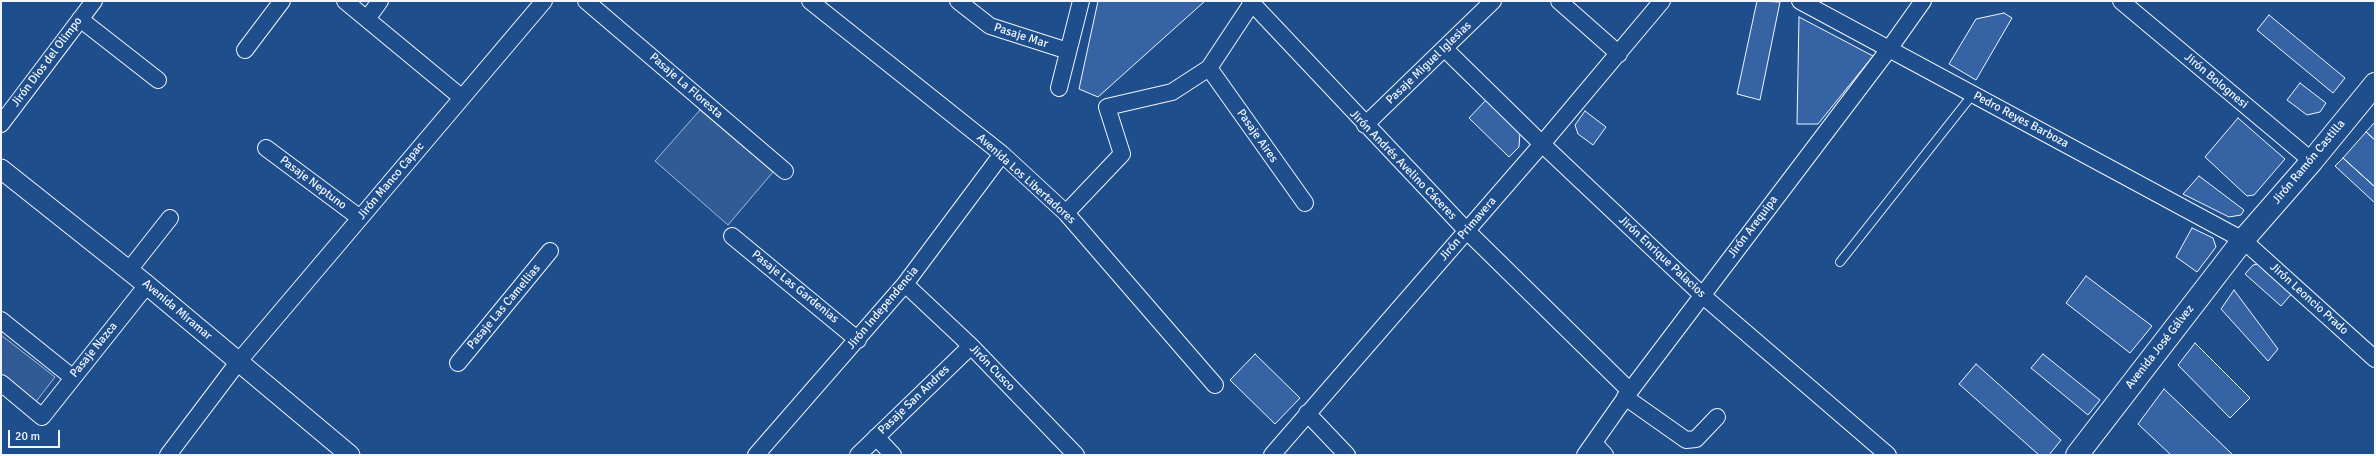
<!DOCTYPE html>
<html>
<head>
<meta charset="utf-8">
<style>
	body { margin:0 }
	#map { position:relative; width:2376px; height:456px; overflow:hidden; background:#1f4e8c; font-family:Signika,sans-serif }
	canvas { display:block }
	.frame { position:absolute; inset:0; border:2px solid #f2f6ff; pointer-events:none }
	.scale { position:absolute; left:8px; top:430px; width:52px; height:18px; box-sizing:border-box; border:2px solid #f2f6ff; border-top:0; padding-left:5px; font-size:12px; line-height:14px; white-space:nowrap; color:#f2f6ff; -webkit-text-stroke:3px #1f4e8c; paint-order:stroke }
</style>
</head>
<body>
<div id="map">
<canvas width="2376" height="456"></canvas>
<div class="frame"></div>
<div class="scale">20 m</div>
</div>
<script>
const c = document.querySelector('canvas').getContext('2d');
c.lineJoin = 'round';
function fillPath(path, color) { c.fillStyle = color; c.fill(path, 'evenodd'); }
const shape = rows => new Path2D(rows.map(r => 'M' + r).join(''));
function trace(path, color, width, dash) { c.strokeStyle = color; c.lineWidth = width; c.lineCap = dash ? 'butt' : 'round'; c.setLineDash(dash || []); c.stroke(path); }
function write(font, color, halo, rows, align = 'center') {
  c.font = font + ' Signika,sans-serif'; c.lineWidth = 3; c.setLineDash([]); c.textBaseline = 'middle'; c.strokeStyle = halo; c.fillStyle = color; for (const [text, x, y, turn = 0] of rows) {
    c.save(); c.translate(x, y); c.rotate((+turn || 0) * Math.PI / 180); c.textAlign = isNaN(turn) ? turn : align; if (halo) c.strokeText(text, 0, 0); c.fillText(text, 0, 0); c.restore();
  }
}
const built = shape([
	[700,110,773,172,728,225,655,161,700,110],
	[1,335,55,377,35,403,1,377,1,335]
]);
const building = shape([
	[1098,1,1205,1,1098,97,1079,89,1098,1],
	[1757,1,1780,2,1760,100,1737,94,1757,1],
	[2004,13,2012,18,1976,80,1949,64,1976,19,2004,13],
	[2269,15,2345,78,2333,93,2257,30,2269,15],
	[1799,17,1873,56,1818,124,1797,124,1799,17],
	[2300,83,2326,103,2320,112,2307,115,2287,100,2300,83],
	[1486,100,1520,132,1519,147,1509,157,1469,118,1486,100],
	[1585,111,1606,127,1593,145,1578,134,1575,125,1585,111],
	[2238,118,2285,159,2254,195,2247,196,2205,157,2238,118],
	[2375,122,2375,140,2366,132,2375,122],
	[2366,132,2375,140,2375,187,2343,158,2366,132],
	[2343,158,2375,187,2375,203,2335,166,2343,158],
	[2199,176,2244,210,2241,215,2229,217,2183,194,2199,176],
	[2192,228,2213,238,2216,247,2197,272,2176,257,2192,228],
	[2262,263,2294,291,2281,306,2245,274,2253,265,2262,263],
	[2086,276,2152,326,2130,353,2066,303,2086,276],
	[2234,290,2278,349,2268,361,2221,309,2234,290],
	[2195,343,2250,398,2230,418,2178,365,2195,343],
	[1255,354,1300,398,1275,424,1230,380,1255,354],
	[2043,354,2100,400,2088,415,2031,368,2043,354],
	[1976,364,2061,440,2049,455,2039,455,1959,384,1976,364],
	[2164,389,2233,455,2171,455,2138,424,2164,389]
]);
const service = shape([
	[1840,262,1973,94]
]);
const minor = shape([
	[345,1,461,97],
	[586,1,785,171],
	[810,1,1002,154,1066,213,1215,385],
	[958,1,990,26,1068,51],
	[1250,1,1466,230,1630,391],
	[1559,1,1619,54],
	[1800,1,2243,240,2375,359],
	[2121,1,2312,161],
	[80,19,158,80],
	[367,19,380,1],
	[1445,49,1542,144,1702,295,1888,455],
	[245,50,282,1],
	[1209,68,1305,203],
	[1059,88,1081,1],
	[1,124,94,1],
	[1365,125,1493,1],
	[266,148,360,218],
	[1066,213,1122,154,1107,107,1172,92,1209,68,1252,3],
	[732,236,858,340],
	[129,270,170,218],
	[905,284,971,346,1076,455],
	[1,320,72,377],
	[458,363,550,251],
	[1,383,42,417,147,285],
	[1625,397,1686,440,1696,439,1717,417],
	[1307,413,1347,455],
	[876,437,893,455],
	[1594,443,1605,455],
	[168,455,239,361,544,1],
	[756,455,905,284,1002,154],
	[858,455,971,346],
	[1272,455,1542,144,1662,1],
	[1585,455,1630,391,1889,49,1923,1]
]);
const tertiary = shape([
	[1,169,147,285,350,455]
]);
const primary = shape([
	[2077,455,2243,240,2312,161,2375,84]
]);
const streetNames = [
	["Pasaje Mar",1021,36,18],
	["Jirón Dios del Olimpo",47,62,-53],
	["Pasaje Miguel Iglesias",1429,63,-44],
	["Jirón Bolognesi",2216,81,40],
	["Pasaje La Floresta",686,86,41],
	["Pedro Reyes Barboza",2021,120,28],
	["Pasaje Aires",1257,136,55],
	["Jirón Ramón Castilla",2309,162,-50],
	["Jirón Andrés Avelino Cáceres",1403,165,46],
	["Avenida Los Libertadores",1026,179,42],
	["Jirón Manco Capac",391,181,-50],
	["Pasaje Neptuno",313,183,37],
	["Jirón Arequipa",1753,227,-53],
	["Jirón Primavera",1468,229,-49],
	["Jirón Enrique Palacios",1662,257,43],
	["Pasaje Las Gardenias",795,287,39],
	["Jirón Leoncio Prado",2309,299,42],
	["Pasaje Las Camellias",504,307,-50],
	["Jirón Independencia",883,308,-50],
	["Avenida Miramar",177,310,40],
	["Avenida José Gálvez",2160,347,-52],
	["Pasaje Nazca",94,350,-51],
	["Jirón Cusco",992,368,46],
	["Pasaje San Andres",914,400,-44]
];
fillPath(built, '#305b95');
trace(built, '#a8bbd7', 1);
fillPath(building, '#3563a3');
trace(building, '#f2f6ff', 1);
trace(service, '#f2f6ff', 10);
trace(minor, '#f2f6ff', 18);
trace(tertiary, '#f2f6ff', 21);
trace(primary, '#f2f6ff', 24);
trace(service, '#1f4e8c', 8);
trace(minor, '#1f4e8c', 16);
trace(tertiary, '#1f4e8c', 19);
trace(primary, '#1f4e8c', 22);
write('12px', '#f2f6ff', '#1f4e8c', streetNames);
</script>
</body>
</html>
